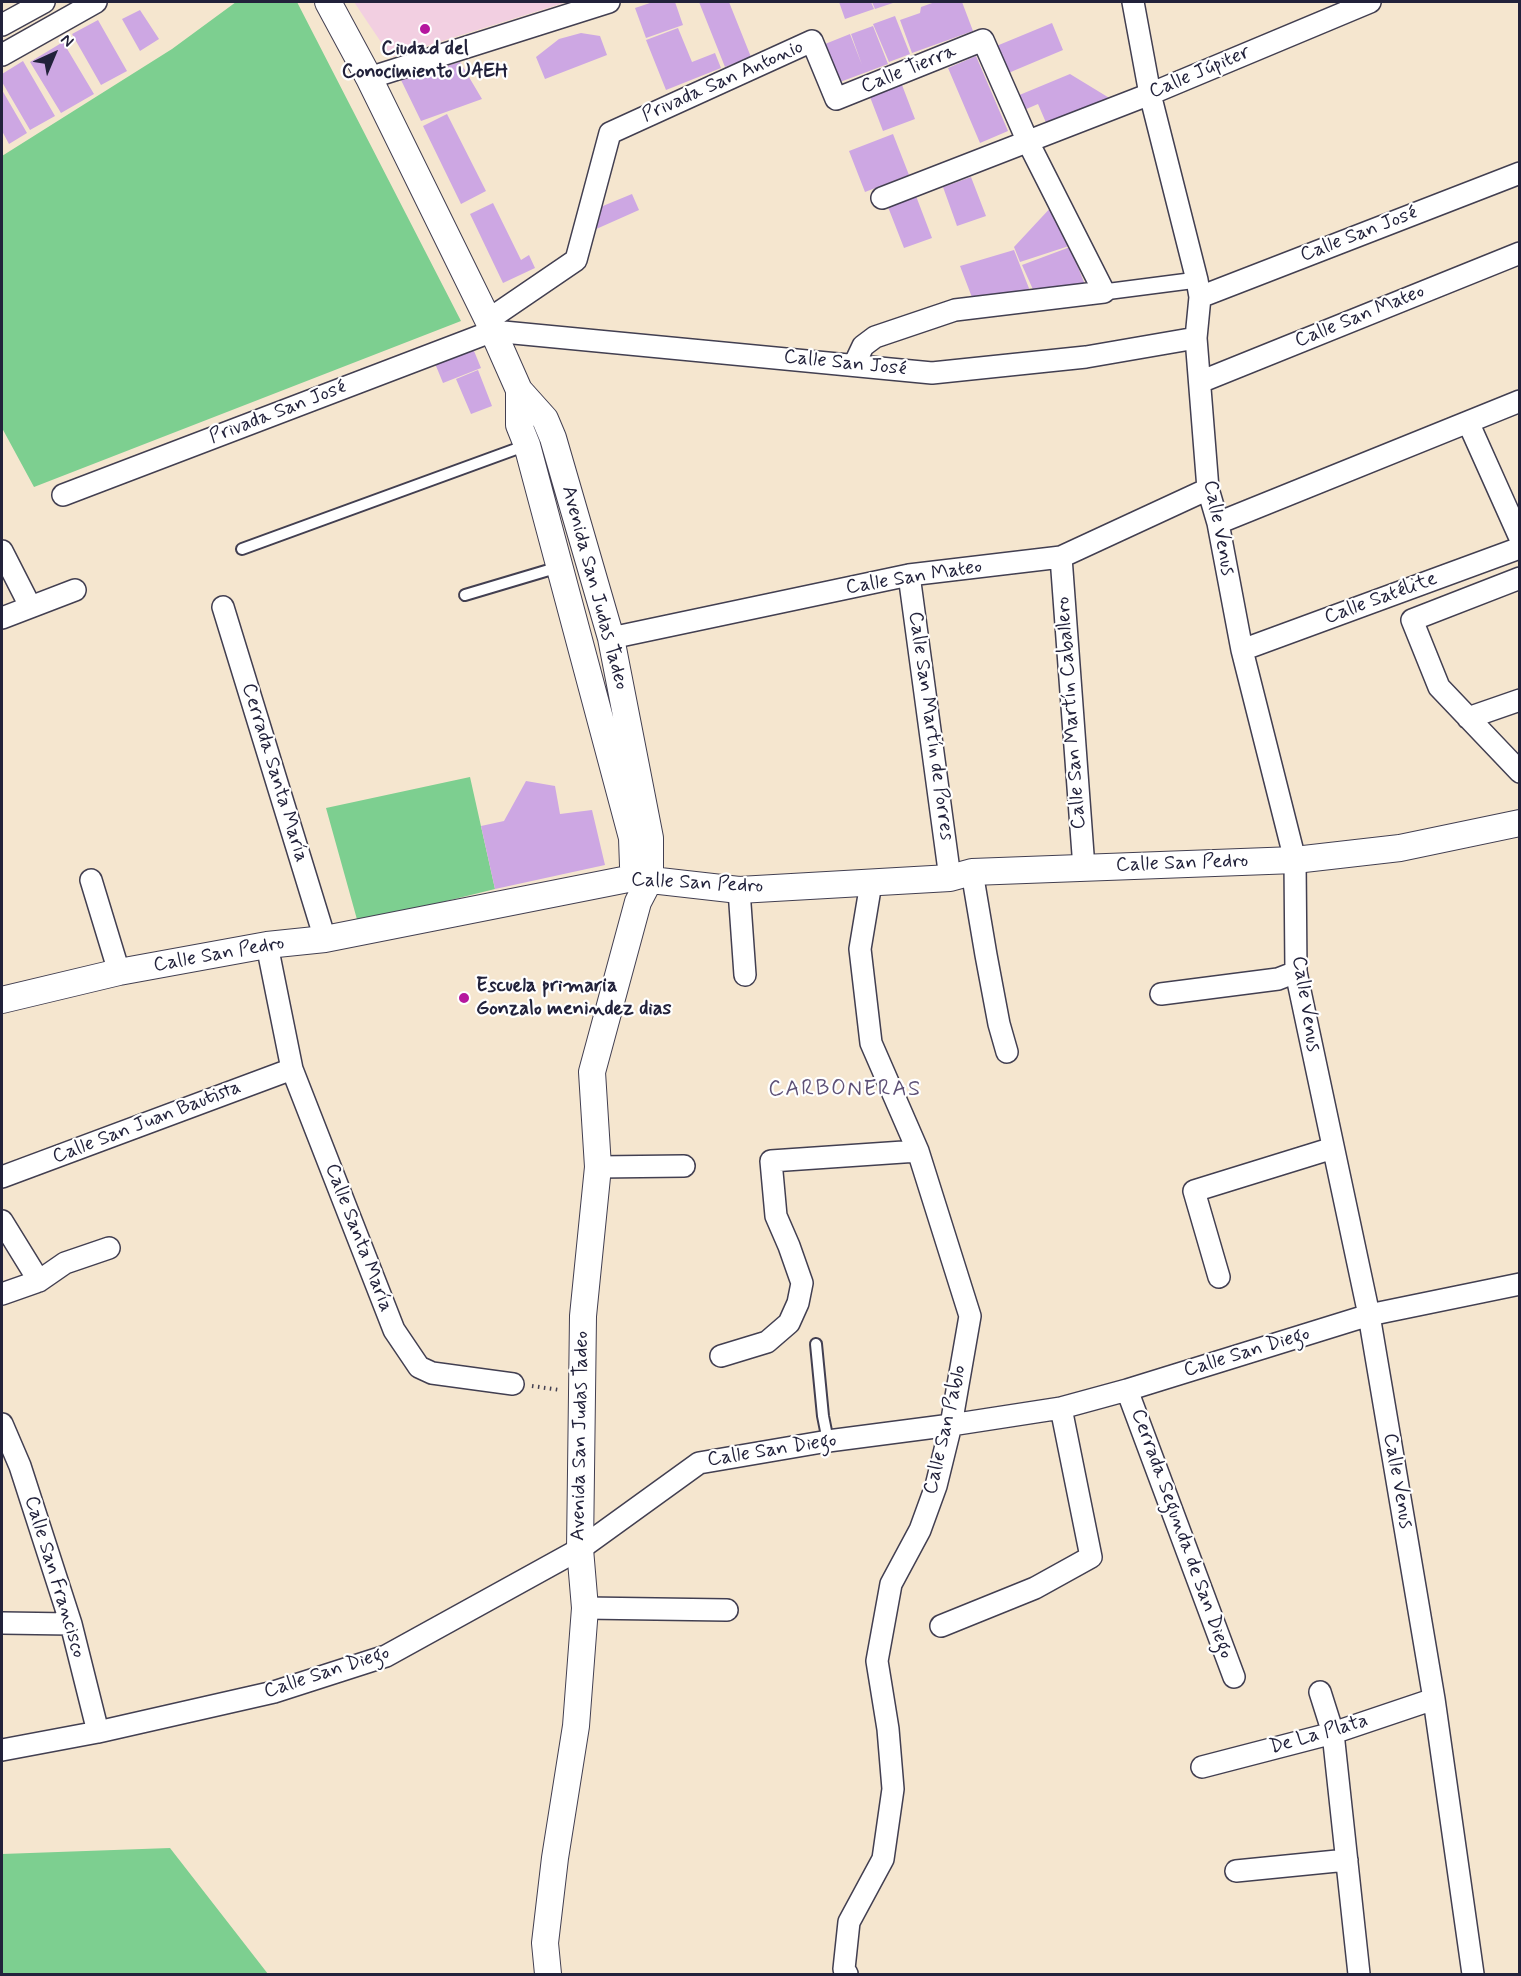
<!DOCTYPE html>
<html>
<head>
<meta charset="utf-8">
<style>
	body { margin:0 }
	#map { position:relative; width:1521px; height:1976px; overflow:hidden; background:#f5e6cf; font-family:Mynerve,sans-serif }
	canvas { display:block }
	.frame { position:absolute; inset:0; border:3px solid #22223b; pointer-events:none }
	.north { position:absolute; left:24px; top:24px; width:60px; height:60px; -webkit-text-stroke:4px #fff; paint-order:stroke; rotate:44deg; font-size:16px; font-weight:700; line-height:24px; text-align:center; color:#22223b }
	.north::after { content:''; display:block; margin:auto; width:21px; height:27px; background:#22223b; clip-path:polygon(50% 0,100% 100%,50% 72%,0 100%) }
</style>
</head>
<body>
<div id="map">
<canvas width="1521" height="1976"></canvas>
<div class="frame"></div>
<div class="north">N</div>
</div>
<script>
const c = document.querySelector('canvas').getContext('2d');
c.lineJoin = 'round';
function fillPath(path, color) { c.fillStyle = color; c.fill(path, 'evenodd'); }
const shape = rows => new Path2D(rows.map(r => 'M' + r).join(''));
function trace(path, color, width, dash) { c.strokeStyle = color; c.lineWidth = width; c.lineCap = dash ? 'butt' : 'round'; c.setLineDash(dash || []); c.stroke(path); }
function write(font, color, halo, rows, align = 'center') {
  c.font = font + ' Mynerve,sans-serif'; c.lineWidth = 4.5; c.setLineDash([]); c.textBaseline = 'middle'; c.strokeStyle = halo; c.fillStyle = color; for (const [text, x, y, turn = 0] of rows) {
    c.save(); c.translate(x, y); c.rotate((+turn || 0) * Math.PI / 180); c.textAlign = isNaN(turn) ? turn : align; if (halo) c.strokeText(text, 0, 0); c.fillText(text, 0, 0); c.restore();
  }
}
const built = shape([
	[354,2,567,2,391,57]
]);
const green = shape([
	[236,2,297,2,461,321,34,487,2,428,2,156,172,49],
	[470,777,495,889,358,923,326,808],
	[170,1848,268,1974,2,1974,2,1854]
]);
const building = shape([
	[653,2,675,2,683,25,646,38,635,8],
	[699,2,729,2,751,57,725,67],
	[839,2,871,2,874,9,845,19],
	[872,2,896,2,875,9],
	[935,2,962,2,973,31,912,53,900,20,920,13,921,7],
	[140,10,159,39,140,51,122,19],
	[895,16,910,54,889,62,873,24],
	[98,20,127,71,101,85,72,34],
	[1052,23,1063,50,1006,74,994,47],
	[873,26,888,64,840,82,825,44,850,34,862,65,851,34],
	[678,28,692,62,715,53,721,68,666,90,646,40],
	[581,33,600,36,607,55,545,79,536,57,559,39],
	[63,42,94,94,61,113,30,62],
	[976,56,1008,131,980,143,948,68],
	[23,61,55,116,30,130,2,82,2,74],
	[460,62,482,99,421,121,401,80],
	[1070,74,1111,99,1047,125,1038,104,1024,110,1017,96],
	[902,85,915,119,883,131,870,97],
	[2,90,27,133,9,144,2,131],
	[447,114,486,191,461,204,423,126],
	[893,134,909,175,865,192,849,151],
	[971,177,986,216,957,226,943,187],
	[632,194,639,210,594,230,598,208],
	[916,196,932,238,904,248,888,207],
	[493,203,521,260,529,255,535,268,503,283,470,214],
	[1054,204,1069,246,1020,262,1014,247],
	[1070,247,1086,287,1035,294,1022,265],
	[1014,250,1032,296,973,300,960,266],
	[472,346,481,368,443,383,434,361],
	[478,370,492,406,471,414,456,379],
	[526,781,555,786,560,814,592,810,605,865,495,889,481,826,504,821]
]);
const path = shape([
	[532,1386,560,1390]
]);
const service = shape([
	[242,549,527,445],
	[465,595,559,567],
	[816,1344,823,1416,828,1441]
]);
const pedestrian = shape([
	[1104,292,1197,280]
]);
const minor = shape([
	[1133,2,1150,94,1197,280,1200,297,1196,338,1208,489,1218,523,1242,650,1295,860,1296,972,1369,1315,1434,1699,1473,1974],
	[2,25,44,2],
	[2,55,96,2],
	[369,78,609,2],
	[882,198,1150,94,1370,2],
	[1200,297,1520,173],
	[488,320,576,260,610,133,812,41,836,99,983,40,1028,142,1104,292,955,310,875,337,863,346,854,365],
	[1200,382,1520,253],
	[1468,422,1520,538],
	[63,495,493,331,932,373,1086,357,1196,338],
	[1218,523,1520,401],
	[2,551,30,606],
	[1061,557,1084,868],
	[909,575,950,878],
	[1520,578,1412,620,1439,687,1520,772],
	[223,607,325,939],
	[2,618,75,590],
	[611,638,909,575,1061,557,1208,489],
	[1242,650,1517,549,1520,546],
	[1468,718,1520,700],
	[972,872,986,955,999,1024,1007,1052],
	[91,880,119,972],
	[739,890,745,975],
	[267,945,292,1069,394,1330,419,1367,432,1373,513,1384],
	[1161,994,1278,979,1296,972],
	[598,1167,684,1166],
	[2,1177,292,1069],
	[2,1221,39,1281],
	[1219,1277,1194,1191,1333,1148],
	[2,1294,39,1281,65,1263,109,1248],
	[721,1356,767,1342,789,1323,798,1303,802,1283,789,1246,776,1216,771,1161,918,1151],
	[1127,1390,1234,1677],
	[2,1424,20,1466,71,1624,98,1732],
	[585,1608,727,1610],
	[2,1623,71,1624],
	[941,1626,1035,1588,1091,1557,1061,1408],
	[1320,1692,1333,1733,1359,1974],
	[2,1750,98,1732,274,1692,386,1656,580,1549,699,1463,828,1441,951,1425,1061,1408,1127,1390,1369,1315,1520,1284],
	[1202,1767,1333,1733,1434,1699],
	[1236,1871,1347,1860],
	[847,1974,844,1969,849,1922,883,1859,893,1789,888,1729,877,1661,891,1584,920,1530,936,1486,951,1425,970,1316,918,1151,871,1043,860,949,871,883]
]);
const tertiary = shape([
	[328,2,369,78,488,320,519,390,545,419,553,438,611,638,650,838,650,879,638,902,592,1072,598,1167,583,1316,580,1549,585,1608,576,1726,555,1858,545,1943,548,1974],
	[519,390,519,425,527,445,632,838,633,866],
	[2,1000,119,972,267,945,325,939,633,878,739,890,950,878,972,872,1295,860,1400,848,1520,823]
]);
const markers = [
	[425,29,6,"#b5179e"],
	[464,998,6,"#b5179e"]
];
const poiNames = [
	["Ciudad del",425,50],
	["Conocimiento UAEH",425,73],
	["Escuela primaria",476,987,"left"],
	["Gonzalo menindez dias",476,1010,"left"]
];
const streetNames = [
	["Calle Tierra",909,70,-22],
	["Calle Júpiter",1200,73,-23],
	["Privada San Antonio",723,82,-24],
	["Calle San José",1359,235,-21],
	["Calle San Mateo",1360,317,-22],
	["Calle San José",845,364,6],
	["Privada San José",278,413,-21],
	["Calle Venus",1218,528,79],
	["Calle San Mateo",914,578,-9],
	["Avenida San Judas Tadeo",594,588,75],
	["Calle Satélite",1381,599,-20],
	["Calle San Martín Caballero",1072,713,-94],
	["Calle San Martín de Porres",930,726,82],
	["Cerrada Santa María",274,773,73],
	["Calle San Pedro",1182,864,-2],
	["Calle San Pedro",697,884,3],
	["Calle San Pedro",219,955,-10],
	["Calle Venus",1305,1004,81],
	["Calle San Juan Bautista",147,1123,-21],
	["Calle Santa María",358,1238,69],
	["Calle San Diego",1247,1353,-17],
	["Calle San Pablo",946,1430,-77],
	["Avenida San Judas Tadeo",581,1436,-89],
	["Calle San Diego",772,1451,-9],
	["Calle Venus",1397,1481,80],
	["Cerrada Segunda de San Diego",1181,1534,70],
	["Calle San Francisco",54,1577,73],
	["Calle San Diego",327,1673,-18],
	["De La Plata",1319,1735,-16]
];
const quarterNames = [
	["CARBONERAS",845,1090]
];
fillPath(built, '#f2cfe1');
fillPath(green, '#7dcf90');
fillPath(building, '#cda7e3');
trace(service, '#423f51', 14);
trace(pedestrian, '#423f51', 18);
trace(minor, '#423f51', 24);
trace(tertiary, '#423f51', 28);
trace(path, '#423f51', 4, [1.5, 4.5]);
trace(service, '#fff', 10);
trace(pedestrian, '#fff', 15);
trace(minor, '#fff', 21);
trace(tertiary, '#fff', 26);
for (const [x, y, r, color] of markers) { const dot = new Path2D(); dot.arc(x, y, r, 0, 2 * Math.PI); c.fillStyle = color; c.fill(dot); trace(dot, '#fff', 2); }
write('bold 20px', '#22223b', '#fff', poiNames);
write('20px', '#22223b', '#fff', streetNames);
c.letterSpacing = '1.5px';
write('22px', '#5e5176', '#fff', quarterNames);
c.letterSpacing = '0px';
</script>
</body>
</html>
